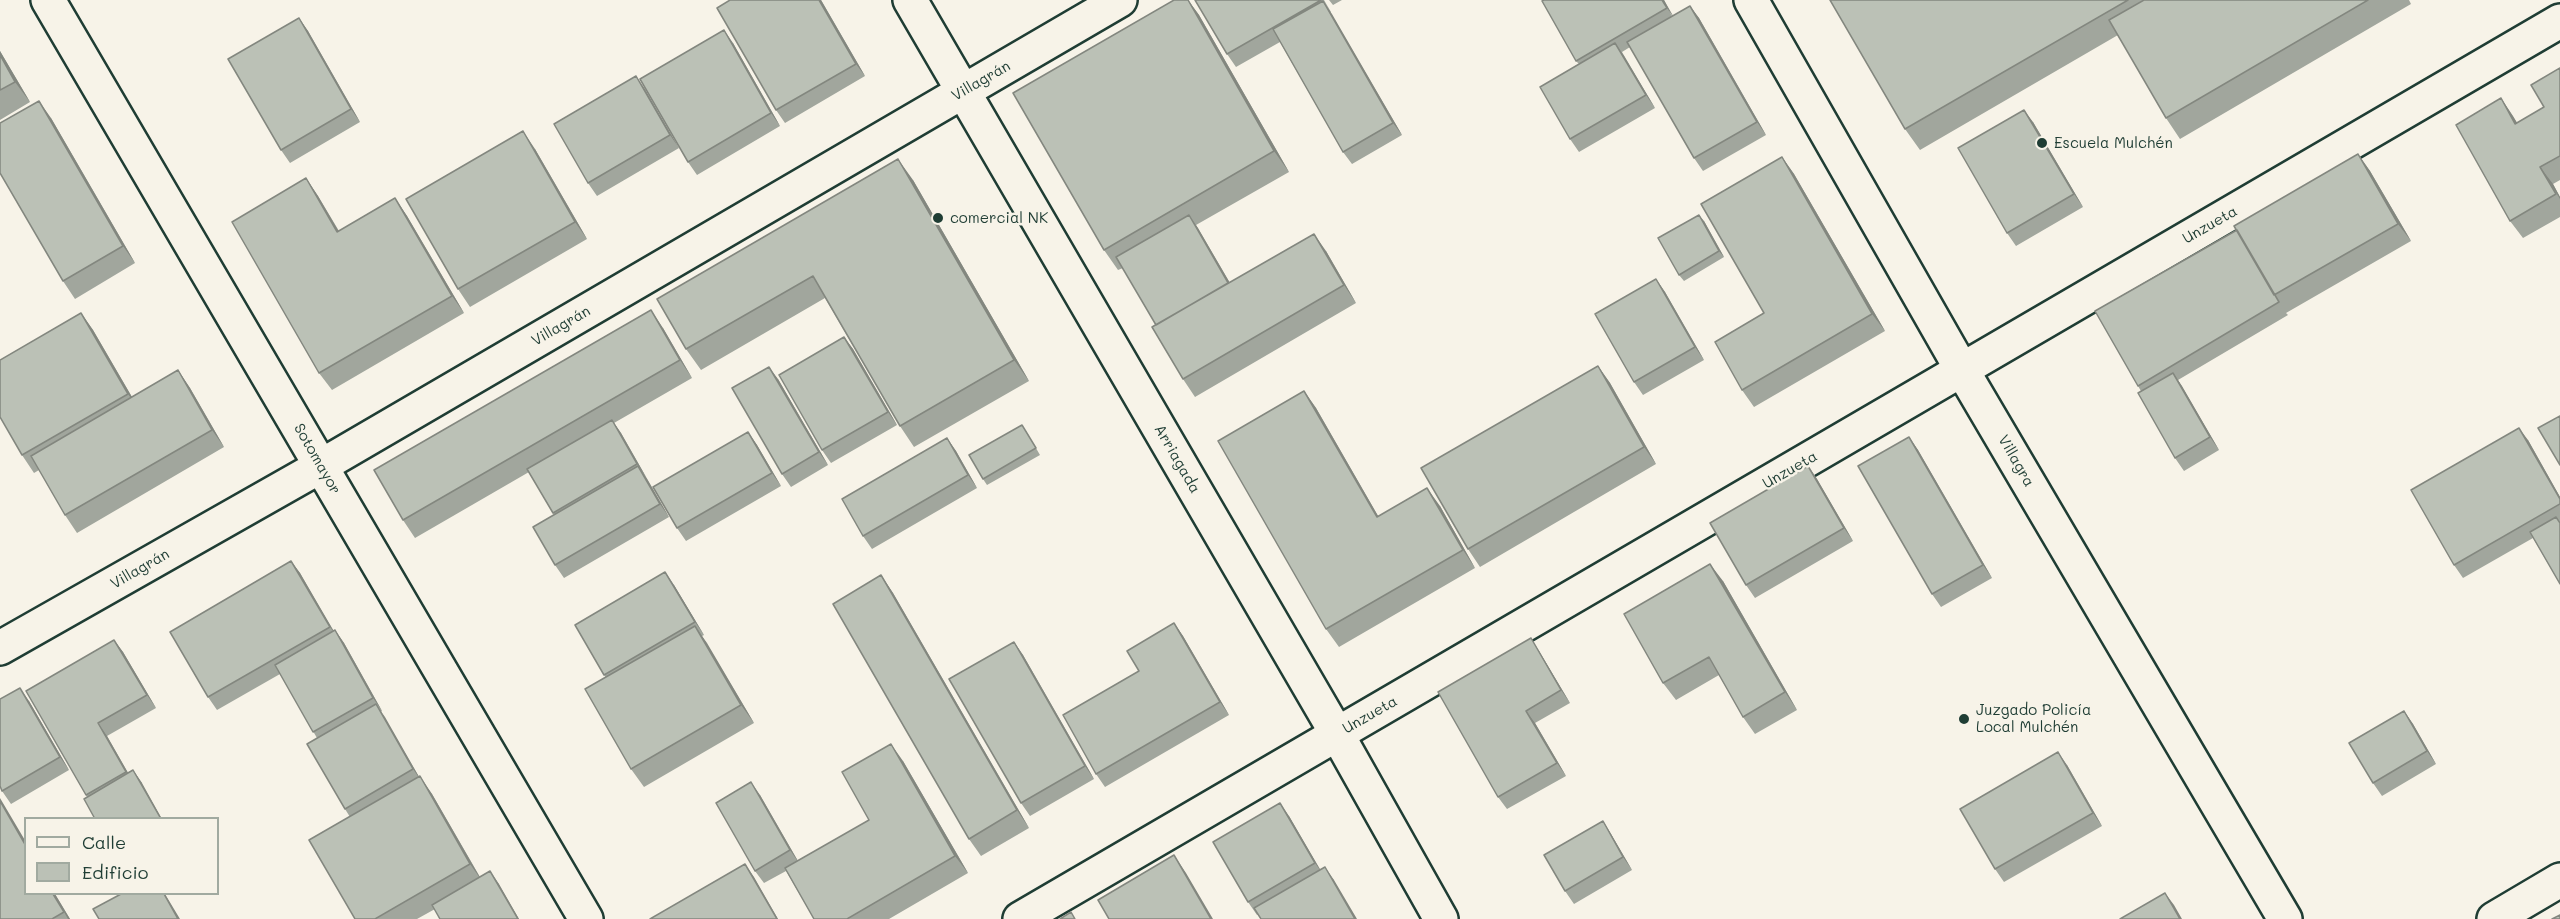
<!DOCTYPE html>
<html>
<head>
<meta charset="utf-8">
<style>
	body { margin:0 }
	#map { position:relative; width:2560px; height:919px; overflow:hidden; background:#f7f3e8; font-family:Mali,sans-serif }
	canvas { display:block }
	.legend { position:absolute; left:24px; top:817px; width:195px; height:78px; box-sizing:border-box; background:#f7f3e8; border:2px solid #a1aaa0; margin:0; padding:8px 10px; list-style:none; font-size:18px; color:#1f3d34 }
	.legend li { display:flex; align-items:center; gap:12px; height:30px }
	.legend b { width:30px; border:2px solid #a1aaa0 }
</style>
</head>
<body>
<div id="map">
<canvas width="2560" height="919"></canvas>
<ul class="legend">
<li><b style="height:8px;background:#f7f3e8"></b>Calle</li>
<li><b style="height:16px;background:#bbc1b6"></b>Edificio</li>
</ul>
</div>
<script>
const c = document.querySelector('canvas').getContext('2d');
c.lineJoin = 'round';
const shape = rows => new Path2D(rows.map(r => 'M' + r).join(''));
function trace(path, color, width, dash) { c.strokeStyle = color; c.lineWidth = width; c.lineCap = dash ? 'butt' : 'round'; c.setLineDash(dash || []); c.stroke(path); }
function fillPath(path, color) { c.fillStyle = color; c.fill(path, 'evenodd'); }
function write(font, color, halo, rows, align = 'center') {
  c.font = font + ' Mali,sans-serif'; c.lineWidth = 5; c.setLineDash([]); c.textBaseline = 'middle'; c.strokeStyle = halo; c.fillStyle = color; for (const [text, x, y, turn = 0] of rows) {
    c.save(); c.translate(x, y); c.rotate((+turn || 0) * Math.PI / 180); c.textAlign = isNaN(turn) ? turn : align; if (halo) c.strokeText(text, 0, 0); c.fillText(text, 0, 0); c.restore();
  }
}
const minor = shape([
	[48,0,586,919],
	[910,0,1337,734,1441,919],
	[1751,0,1962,370,2285,919],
	[0,648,321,466,1120,0],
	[2494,919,2560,880]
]);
const major = shape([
	[1020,919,2560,21]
]);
const wall = shape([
	[730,0,821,0,865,76,785,123,776,110],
	[1174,0,1188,0,1199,15,1289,172,1196,225,1230,283,1326,251,1356,303,1195,397,1183,379,1156,325,1123,268,1118,270,1104,250],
	[1195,0,1324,0,1331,12,1330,12,1402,135,1352,164,1343,152,1280,42,1236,67,1227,54],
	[1329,0,1342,0,1333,5],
	[1664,0,1672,16,1690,6,1699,18,1766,135,1703,171,1694,158,1630,47,1622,52,1655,108,1579,152,1570,139,1579,64,1576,61],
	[1830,0,2409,0,2411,4,2180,139,2166,118,2118,35,1920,150,1905,129],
	[299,18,308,31,360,122,290,163,281,150],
	[733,43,780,126,697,175,688,162],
	[0,51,30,102,0,120],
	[2560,68,2560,180,2553,184,2560,197,2560,217,2523,238,2510,221,2501,98,2517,123,2544,107],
	[636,76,679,148,597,196,588,183],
	[51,118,135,263,75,299,63,281],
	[2033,122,2083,207,2016,246,2007,233],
	[535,149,587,239,470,307,458,289],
	[2358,154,2370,171,2411,241,2286,313,2288,315,2178,380,2219,450,2184,471,2175,458,2141,391,2138,386,2237,230],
	[1782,157,1794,174,1885,331,1754,407,1742,390,1764,313],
	[306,178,318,196,339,231,395,198,407,216,464,313,332,390,319,373],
	[913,180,1029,381,914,447,900,426,825,298,701,370,686,349],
	[1704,221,1724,257,1684,281,1679,275],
	[1656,279,1665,292,1704,360,1643,395,1634,382],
	[81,313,93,330,132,397,178,370,190,388,224,447,77,533,65,515,39,470,34,473,22,455],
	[663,328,692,378,614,423,621,433,669,517,564,578,555,565,554,515,529,472,415,538,403,520],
	[844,337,853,349,897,425,831,463,822,450],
	[1598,366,1610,383,1656,464,1480,567,1468,549],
	[778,379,828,465,791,487,782,474],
	[1304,391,1316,408,1378,516,1440,506,1475,568,1339,647,1326,629],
	[1026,431,1040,455,987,485,983,479],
	[748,432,757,445,781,486,686,541,677,528],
	[1909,437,1918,450,1992,578,1941,607,1932,594],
	[947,438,956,451,977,488,872,549,863,536],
	[2528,440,2560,497,2560,584,2533,538,2463,578,2454,565],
	[1808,466,1817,479,1853,541,1755,598,1746,585],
	[291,561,300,573,333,631,335,630,344,643,382,711,381,712,419,777,432,794,480,877,499,884,435,909,417,919,355,919,350,817,345,809,317,738,280,674,217,710,208,697],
	[881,575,893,593,1029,828,981,856,969,839],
	[1723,581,1797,710,1755,734,1743,717,1719,675,1676,700,1663,683],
	[674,585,704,635,702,636,754,723,644,787,631,769,606,678,575,625],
	[1174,623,1183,636,1229,715,1105,787,1096,774,1139,671],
	[114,640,123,652,156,708,107,736,128,773,133,770,142,783,87,797,26,691],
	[1014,642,1023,655,1094,779,1030,816,1021,803],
	[1539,651,1570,703,1535,723,1566,776,1507,809,1498,797],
	[29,701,69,770,11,804,2,791],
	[2404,711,2413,724,2436,764,2382,796,2373,783],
	[903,761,968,873,889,919,814,919,786,871,764,883,755,871,760,795,798,861,869,820],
	[2067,765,2102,826,2004,882,1995,869],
	[1289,816,1320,870,1334,880,1257,915,1248,902],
	[1603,821,1611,834,1632,870,1574,904,1565,891],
	[55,894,70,919,0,919]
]);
const shadedWall = shape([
	[819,0,821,0,865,76,856,64],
	[1188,0,1199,15,1289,172,1274,151],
	[1662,0,1664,0,1676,21,1667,8],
	[1323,1,1332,14,1402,135,1393,123],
	[1690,6,1699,18,1766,135,1757,122],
	[299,18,308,31,360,122,351,109],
	[724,30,733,43,780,126,771,113],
	[1615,43,1624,56,1655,108,1646,95],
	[0,51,30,102,15,82,0,55],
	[636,76,645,89,679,148,670,135],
	[2501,98,2513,116,2528,141,2515,124],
	[39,101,51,118,135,263,123,246],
	[2024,110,2033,122,2083,207,2074,194],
	[523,131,535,149,587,239,575,222],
	[2358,154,2370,171,2411,241,2398,224],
	[1782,157,1794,174,1885,331,1872,314],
	[898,159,913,180,1029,381,1014,360],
	[2540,167,2553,184,2560,197,2560,199],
	[306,178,318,196,349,249,337,232],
	[395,198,407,216,464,313,452,296],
	[1189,215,1198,228,1238,297,1229,285],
	[1699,215,1704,221,1724,257,1719,251],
	[1314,234,1326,251,1356,303,1344,285],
	[1656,279,1665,292,1704,360,1695,347],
	[651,310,663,328,692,378,680,360],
	[81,313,93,330,140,411,128,394],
	[844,337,853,349,897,425,888,412],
	[1598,366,1610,383,1656,464,1644,447],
	[769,367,778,379,828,465,819,452],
	[178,370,190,388,224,447,212,430],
	[2173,373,2182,386,2219,450,2210,437],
	[1304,391,1316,408,1389,535,1377,517],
	[612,420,621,433,646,477,637,464],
	[2519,428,2528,440,2560,497,2560,499],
	[748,432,757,445,781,486,772,473],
	[1909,437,1918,450,1992,578,1983,565],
	[947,438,956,451,977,488,968,475],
	[638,466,647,479,669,517,660,504],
	[1808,466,1817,479,1853,541,1844,528],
	[1427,488,1440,506,1475,568,1463,550],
	[291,561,300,573,339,640,330,627],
	[1710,564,1723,581,1797,710,1785,692],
	[665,572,674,585,704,635,695,622],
	[881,575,893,593,1029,828,1017,810],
	[1174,623,1183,636,1229,715,1220,702],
	[695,626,707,643,754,723,741,705],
	[335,630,344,643,382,711,373,698],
	[1531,638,1539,651,1570,703,1561,690],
	[114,640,123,652,156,708,147,695],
	[1014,642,1023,655,1094,779,1085,766],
	[20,688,29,701,69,770,60,757],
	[376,704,385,717,422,782,413,769],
	[1526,711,1535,723,1566,776,1557,763],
	[2404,711,2413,724,2436,764,2427,751],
	[98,723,107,736,135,785,126,772],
	[891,744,903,761,968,873,955,856],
	[2058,752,2067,765,2102,826,2093,813],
	[133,770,142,783,162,819,161,819],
	[420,776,432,794,482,881,470,864],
	[751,782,760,795,799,863,790,850],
	[0,798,26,842,26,846,0,801],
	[1280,803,1289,816,1324,876,1315,863],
	[1603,821,1611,834,1632,870,1623,857],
	[1174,855,1186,873,1213,919,1211,919],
	[745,864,754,877,778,919,777,919],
	[1325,867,1334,880,1357,919,1355,919],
	[490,871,499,884,519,919,518,919],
	[2165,893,2174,905,2182,919,2180,919],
	[53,894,55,894,70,919,68,919,64,912],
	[164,894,165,894,180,919,178,919]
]);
const building = shape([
	[730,0,819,0,856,64,776,110,717,8,730,0],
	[1174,0,1188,0,1274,151,1104,250,1013,93,1174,0],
	[1195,0,1321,0,1227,54,1195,0],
	[1544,0,1662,0,1667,8,1576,61,1542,1,1544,0],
	[1830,0,2128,0,1905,129,1830,0],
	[2144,0,2368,0,2166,118,2109,20,2144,0],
	[1323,1,1393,123,1343,152,1273,29,1323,1],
	[1690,6,1757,122,1694,158,1627,42,1690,6],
	[299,18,351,109,281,150,228,59,299,18],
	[724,30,771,113,688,162,640,79,724,30],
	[1615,43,1646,95,1570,139,1540,87,1615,43],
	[0,55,15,82,0,90,0,55],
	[2560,68,2560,156,2540,167,2556,194,2510,221,2456,125,2501,98,2515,124,2544,107,2531,85,2560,68],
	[636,76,670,135,588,183,554,124,636,76],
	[39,101,123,246,63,281,0,173,0,123,39,101],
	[2024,110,2074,194,2007,233,1958,148,2024,110],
	[523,131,575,222,458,289,406,199,523,131],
	[2358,154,2398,224,2274,295,2234,226,2358,154],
	[1782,157,1872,314,1742,390,1715,342,1764,313,1701,204,1782,157],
	[898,159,1014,360,900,426,813,276,686,349,657,299,898,159],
	[306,178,337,232,395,198,452,296,319,373,232,222,306,178],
	[1189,215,1228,283,1156,325,1116,257,1189,215],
	[1699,215,1719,251,1679,275,1658,238,1699,215],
	[2237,230,2279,302,2138,386,2095,311,2237,230],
	[1314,234,1344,285,1183,379,1152,327,1314,234],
	[1656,279,1695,347,1634,382,1595,314,1656,279],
	[651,310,680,360,403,520,374,470,651,310],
	[81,313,128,394,22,455,0,417,0,360,81,313],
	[844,337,888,412,822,450,779,375,844,337],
	[1598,366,1644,447,1468,549,1421,468,1598,366],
	[769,367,819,452,782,474,732,388,769,367],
	[178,370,212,430,65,515,31,456,178,370],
	[2173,373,2210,437,2175,458,2138,393,2173,373],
	[1304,391,1377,517,1427,488,1463,550,1326,629,1218,441,1304,391],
	[2560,416,2560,465,2538,428,2560,416],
	[612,420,637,464,553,513,527,469,612,420],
	[1022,425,1036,448,983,479,969,455,1022,425],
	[2519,428,2560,499,2560,504,2454,565,2411,490,2519,428],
	[748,432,772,473,677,528,653,487,748,432],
	[1909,437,1983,565,1932,594,1858,466,1909,437],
	[947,438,968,475,863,536,842,499,947,438],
	[638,466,660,504,555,565,533,527,638,466],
	[1808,466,1844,528,1746,585,1710,523,1808,466],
	[2556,517,2560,523,2560,584,2530,532,2556,517],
	[291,561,330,627,208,697,170,632,291,561],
	[1710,564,1785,692,1743,717,1709,657,1663,683,1624,614,1710,564],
	[665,572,695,622,604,675,575,625,665,572],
	[881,575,1017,810,969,839,833,604,881,575],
	[1174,623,1220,702,1096,774,1063,715,1139,671,1127,651,1174,623],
	[695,626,741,705,631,769,585,689,695,626],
	[335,630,373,698,313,732,275,665,335,630],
	[1531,638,1561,690,1526,711,1557,763,1498,797,1438,692,1531,638],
	[114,640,147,695,98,723,126,772,86,795,26,691,114,640],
	[1014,642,1085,766,1021,803,949,679,1014,642],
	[20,688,60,757,2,791,0,786,0,699,20,688],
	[376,704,413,769,345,809,307,744,376,704],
	[2404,711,2427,751,2373,783,2349,743,2404,711],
	[891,744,955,856,847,919,814,919,785,868,869,820,842,772,891,744],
	[2058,752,2093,813,1995,869,1960,809,2058,752],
	[133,770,161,819,95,819,84,799,133,770],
	[420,776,470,864,375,919,355,919,309,840,420,776],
	[751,782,790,850,755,871,716,803,751,782],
	[0,801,26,846,26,894,53,894,64,912,52,919,0,919,0,801],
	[1280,803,1315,863,1248,902,1213,842,1280,803],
	[1603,821,1623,857,1565,891,1544,855,1603,821],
	[1174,855,1211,919,1109,919,1098,900,1174,855],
	[745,864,777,919,650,919,745,864],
	[1325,867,1355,919,1261,919,1254,908,1325,867],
	[490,871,518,919,440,919,432,905,490,871],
	[2165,893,2180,919,2120,919,2165,893],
	[121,894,164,894,178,919,99,919,93,909,121,894],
	[1071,912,1075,919,1060,919,1071,912],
	[2560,915,2560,919,2552,919,2560,915]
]);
const markers = [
	[2042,143,6,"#1f3d34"],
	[938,218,6,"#1f3d34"],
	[1964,719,6,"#1f3d34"]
];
const streetNames = [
	["Villagrán",981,81,-30],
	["Unzueta",2210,225,-30],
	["Villagrán",561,326,-30],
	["Sotomayor",317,459,60],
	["Arriagada",1177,459,60],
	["Villagra",2016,461,60],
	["Unzueta",1790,470,-30],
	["Villagrán",140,569,-30],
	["Unzueta",1370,715,-30]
];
const poiNames = [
	["Escuela Mulchén",2054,143],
	["comercial NK",950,218],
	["Juzgado Policía",1976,710],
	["Local Mulchén",1976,727]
];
trace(minor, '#1f3d34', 38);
trace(major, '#1f3d34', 38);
trace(minor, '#f7f3e8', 33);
trace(major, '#f7f3e8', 33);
fillPath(wall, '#a1a69d');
fillPath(shadedWall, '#83877f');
fillPath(building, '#bbc1b6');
trace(building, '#83877f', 1.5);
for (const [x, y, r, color] of markers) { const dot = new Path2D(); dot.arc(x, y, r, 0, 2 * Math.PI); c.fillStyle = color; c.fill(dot); trace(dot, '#f7f3e8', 2); }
write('15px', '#1f3d34', '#f7f3e8', streetNames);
write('15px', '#1f3d34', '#f7f3e8', poiNames, 'left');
</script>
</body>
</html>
